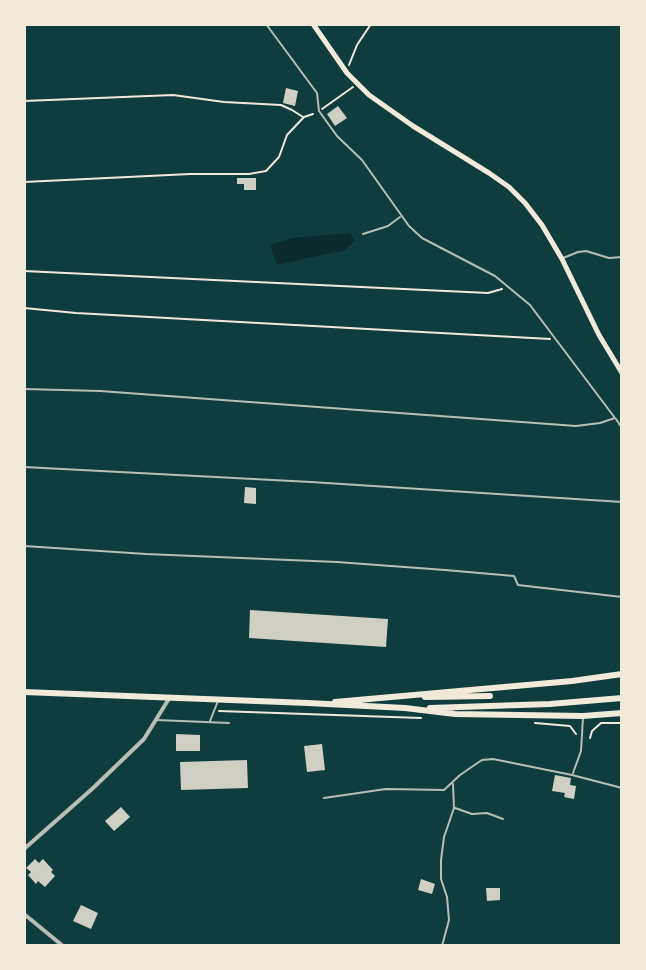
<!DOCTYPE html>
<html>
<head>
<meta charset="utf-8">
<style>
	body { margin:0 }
	#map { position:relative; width:646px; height:970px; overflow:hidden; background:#0f3d3e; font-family:"Sofia Sans Condensed",sans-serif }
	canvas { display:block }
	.frame { position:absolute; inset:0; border:26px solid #f1e9da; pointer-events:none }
</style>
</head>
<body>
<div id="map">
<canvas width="646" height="970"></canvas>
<div class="frame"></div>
</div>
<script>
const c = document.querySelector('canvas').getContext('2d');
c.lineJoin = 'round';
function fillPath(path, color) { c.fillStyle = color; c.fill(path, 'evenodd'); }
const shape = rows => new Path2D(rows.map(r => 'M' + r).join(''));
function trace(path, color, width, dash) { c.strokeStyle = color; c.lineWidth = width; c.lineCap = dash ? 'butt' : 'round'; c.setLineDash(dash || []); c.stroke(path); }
const water = shape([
	[350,233,355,241,345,250,277,265,270,245,292,238]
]);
const building = shape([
	[286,88,298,91,295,106,283,103],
	[338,106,347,118,335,126,327,114],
	[237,178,256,178,256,190,244,190,244,184,237,184],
	[245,487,256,488,256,504,244,503],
	[250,610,388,619,386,647,249,638],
	[176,734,200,735,200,751,176,751],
	[322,744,325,770,307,772,304,746],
	[247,760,248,788,181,790,180,762],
	[555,775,571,778,570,785,576,786,574,799,564,797,565,793,552,791],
	[121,807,130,817,114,831,105,821],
	[35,859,39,863,43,859,53,870,51,872,55,876,45,887,38,881,36,884,28,875,31,872,26,868],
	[421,879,435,884,432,894,418,890],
	[486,888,500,888,500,900,487,901],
	[81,905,98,913,91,929,73,921]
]);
const path = shape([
	[349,65,357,45,371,24],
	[24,101,173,95,224,102,281,105,292,110,303,117],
	[322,109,353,87],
	[24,182,190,174,249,174,266,171,279,157,287,135,304,117,313,114],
	[24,271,488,293,502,289],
	[24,308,76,313,550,339],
	[219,711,421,718],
	[535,723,570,726,576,734],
	[590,738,592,731,601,723,622,723]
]);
const service = shape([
	[363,234,388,226,400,217],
	[563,258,578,252,586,251,609,258,622,257],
	[24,389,100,391,576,426,600,423,615,418,530,305,495,276,422,238,409,226,362,160,337,136,319,111,317,93,266,24],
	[616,419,622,428],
	[24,467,311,482,622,502],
	[24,546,146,554,337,562,445,570,514,576,518,585,622,597],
	[157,720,229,723],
	[210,721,218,701],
	[573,773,581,751,583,717],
	[324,798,386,789,444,790,460,775,476,764,482,760,493,759,572,775,622,788],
	[455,808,472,814,487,813,503,819],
	[442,946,449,920,447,897,441,879,441,860,444,837,454,808,453,784]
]);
const minor = shape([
	[24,849,92,789,144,739,170,697],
	[24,914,63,946]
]);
const secondary = shape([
	[313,24,347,73,369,95,413,126,489,173,509,187,525,203,542,225,562,259,599,335,622,373]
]);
const trunk = shape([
	[24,692,308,703,405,708,455,714,583,716,622,713],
	[425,697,490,696],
	[335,702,572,681,622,674],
	[430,708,550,704,622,698]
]);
fillPath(water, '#0a2a2b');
fillPath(building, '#cfcfc3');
trace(path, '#f1e9da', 2);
trace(service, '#b8beb3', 2);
trace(minor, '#b8beb3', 4);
trace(secondary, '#f1e9da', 5);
trace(trunk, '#f1e9da', 6);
</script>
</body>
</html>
